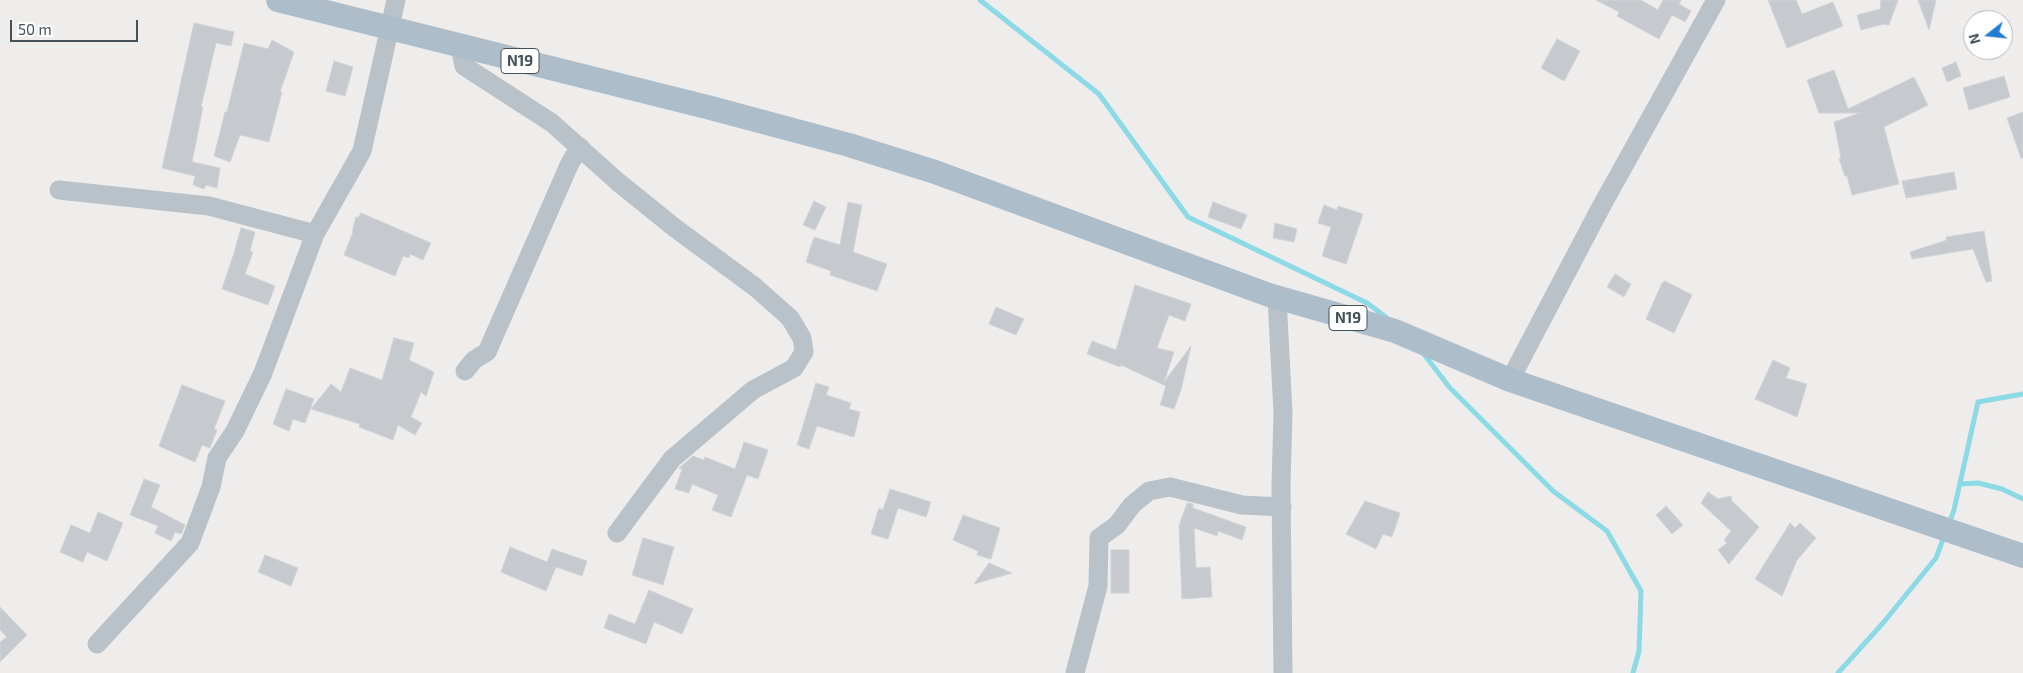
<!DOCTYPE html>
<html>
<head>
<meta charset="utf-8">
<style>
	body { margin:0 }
	#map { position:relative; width:2023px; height:673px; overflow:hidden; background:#efecec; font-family:"Exo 2",sans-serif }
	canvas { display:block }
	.north { position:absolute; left:1963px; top:10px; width:50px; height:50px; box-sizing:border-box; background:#fff; border:1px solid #b5b9bc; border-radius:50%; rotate:254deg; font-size:14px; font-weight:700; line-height:20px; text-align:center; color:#455158 }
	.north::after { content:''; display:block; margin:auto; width:18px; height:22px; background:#227dd2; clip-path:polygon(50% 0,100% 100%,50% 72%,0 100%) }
	.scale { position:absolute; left:10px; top:20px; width:128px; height:22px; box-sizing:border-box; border:2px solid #455158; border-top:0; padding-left:6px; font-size:15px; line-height:18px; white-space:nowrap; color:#455158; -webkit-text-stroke:4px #fff; paint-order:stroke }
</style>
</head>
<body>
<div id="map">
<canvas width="2023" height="673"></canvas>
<div class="north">N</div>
<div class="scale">50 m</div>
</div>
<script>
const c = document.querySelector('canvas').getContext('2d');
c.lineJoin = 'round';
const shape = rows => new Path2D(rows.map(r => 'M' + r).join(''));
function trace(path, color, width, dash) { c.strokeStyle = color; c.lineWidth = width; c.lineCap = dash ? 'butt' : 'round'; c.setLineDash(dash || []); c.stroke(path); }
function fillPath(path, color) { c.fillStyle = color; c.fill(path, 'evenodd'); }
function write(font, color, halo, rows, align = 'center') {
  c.font = font + ' "Exo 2",sans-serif'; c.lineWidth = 5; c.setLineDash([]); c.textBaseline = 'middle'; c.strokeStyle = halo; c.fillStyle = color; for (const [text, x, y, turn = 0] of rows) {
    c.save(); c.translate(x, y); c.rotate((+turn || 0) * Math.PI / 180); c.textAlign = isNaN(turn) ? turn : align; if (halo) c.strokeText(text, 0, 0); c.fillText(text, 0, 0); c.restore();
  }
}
const stream = shape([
	[980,0,1099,94,1188,217,1367,303,1387,318],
	[1423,353,1450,388,1553,491,1607,531,1641,591,1639,651,1633,673],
	[1960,484,1978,483,2002,489,2023,499],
	[1949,524,1954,510,1978,402,2023,394],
	[1838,673,1883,623,1936,558,1945,534]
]);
const building = shape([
	[1596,0,1641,0,1658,10,1663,0,1681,0,1679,4,1691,11,1685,22,1672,15,1659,39,1617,16,1619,12,1596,0],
	[1768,0,1796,0,1802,14,1833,2,1843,26,1787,48,1768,0],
	[1881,0,1898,0,1889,25,1884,24,1861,30,1857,15,1880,9,1881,0],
	[1918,0,1936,0,1929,30,1918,0],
	[194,23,234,32,231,46,216,43,201,107,203,107,192,162,220,168,217,188,206,185,204,189,193,185,195,176,162,168,194,23],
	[1557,39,1580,51,1564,81,1541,68,1557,39],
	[272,40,294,52,280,92,282,92,269,142,240,135,230,162,214,156,225,112,227,112,244,43,268,49,272,40],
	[334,61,353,67,345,96,326,91,334,61],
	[1956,62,1961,76,1947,82,1942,68,1956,62],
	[1834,70,1848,109,1914,77,1928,105,1884,127,1899,184,1852,195,1847,176,1845,176,1839,159,1841,158,1834,122,1860,113,1819,113,1807,80,1834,70],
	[2004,76,2010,97,1969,110,1963,88,2004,76],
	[2023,112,2023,158,2021,158,2007,118,2023,112],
	[1954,172,1957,189,1906,198,1902,181,1954,172],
	[814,201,826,207,815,230,803,225,814,201],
	[848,202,862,205,853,252,887,264,877,291,830,275,831,271,806,262,814,237,840,245,848,202],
	[1213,202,1247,215,1241,229,1208,217,1213,202],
	[1324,205,1337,210,1338,206,1363,214,1346,264,1322,256,1331,227,1318,223,1324,205],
	[361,213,431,243,423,260,410,254,409,258,403,256,395,276,344,255,353,232,352,232,356,217,358,218,361,213],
	[1275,223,1297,229,1294,242,1273,238,1275,223],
	[241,228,255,232,250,251,253,252,245,274,275,286,268,305,222,289,234,253,241,228],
	[1984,231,1992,281,1986,282,1973,249,1912,259,1910,252,1947,240,1946,237,1984,231],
	[1615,274,1631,284,1624,297,1607,287,1615,274],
	[1665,281,1692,295,1674,333,1646,319,1662,283,1665,281],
	[1135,285,1191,304,1185,321,1169,315,1157,348,1174,352,1164,382,1191,346,1181,390,1174,409,1160,405,1166,386,1121,365,1120,367,1087,354,1092,341,1116,350,1135,285],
	[996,307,1024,319,1016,335,989,324,996,307],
	[394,338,414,343,409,360,434,372,426,396,421,392,411,417,422,423,415,435,398,425,393,440,359,427,360,424,311,409,331,384,341,392,350,368,382,380,394,338],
	[1773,360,1790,368,1786,378,1807,384,1797,417,1755,399,1773,360],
	[816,383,829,387,826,395,851,403,849,409,860,412,854,437,817,426,809,449,797,445,816,383],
	[182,385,225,401,214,429,217,430,210,448,202,445,195,462,159,446,182,385],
	[286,389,314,399,305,423,293,419,289,431,273,424,286,389],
	[744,442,768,450,758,479,747,475,731,517,712,510,718,495,692,484,689,493,675,489,682,469,679,468,693,456,704,460,705,457,735,469,744,442],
	[144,479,160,485,151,507,185,525,181,534,175,532,171,541,155,533,158,526,130,515,144,479],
	[890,489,931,502,926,517,898,508,888,539,871,534,879,508,883,510,890,489],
	[1708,492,1718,499,1731,496,1732,501,1759,527,1729,564,1718,550,1727,543,1724,540,1731,531,1701,503,1708,492],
	[1365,501,1400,513,1392,537,1383,534,1376,549,1346,534,1365,501],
	[1187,503,1193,504,1193,508,1246,527,1242,540,1218,531,1217,536,1194,528,1196,568,1210,567,1212,597,1182,599,1179,526,1187,503],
	[1666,506,1683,525,1672,534,1656,515,1666,506],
	[98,512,123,523,107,561,87,552,83,562,60,552,71,525,90,533,98,512],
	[963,515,1000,528,991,559,977,555,978,551,953,540,963,515],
	[1790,523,1795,528,1800,523,1816,538,1797,560,1782,596,1755,579,1790,523],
	[643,538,674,547,663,585,632,575,643,538],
	[510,547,547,562,552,549,587,561,582,576,556,567,546,591,501,572,510,547],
	[1111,550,1129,550,1129,593,1111,593,1111,550],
	[265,555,298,568,291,586,258,572,265,555],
	[989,563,1012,573,974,584,989,563],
	[649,590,693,609,682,634,654,622,646,644,604,628,609,614,635,624,649,590],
	[0,607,27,635,0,662,0,642,7,637,0,630,0,607]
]);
const minor = shape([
	[460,47,464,66,552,123,618,182,675,228,755,287,790,318,802,338,804,352,794,368,753,390,672,459,617,533],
	[59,190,209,206,315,234],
	[1277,298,1283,413,1281,485,1283,673],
	[465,371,474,360,487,352,570,163,580,147],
	[1510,380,1601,207,1716,0],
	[97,644,190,543,211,487,217,458,235,431,263,373,315,234,362,151,396,0],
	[1075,673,1098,586,1099,538,1117,525,1132,505,1149,491,1170,487,1242,505,1282,507]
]);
const major = shape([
	[278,0,707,107,849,145,935,172,1269,295,1395,331,1510,380,2023,556]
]);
const shields = [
	[520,61,38],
	[1348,318,38]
];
const shieldNames = [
	["N19",520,61],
	["N19",1348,318]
];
trace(stream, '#8bdae6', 5);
fillPath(building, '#c6cacf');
trace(building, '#d0d3d7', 1);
trace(minor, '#b8c2c8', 19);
trace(major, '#adbeca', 24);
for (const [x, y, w] of shields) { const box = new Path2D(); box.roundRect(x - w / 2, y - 12.5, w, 25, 4); c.fillStyle = '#fff'; c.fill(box); trace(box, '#455158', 1); }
write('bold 15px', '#455158', null, shieldNames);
</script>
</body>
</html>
